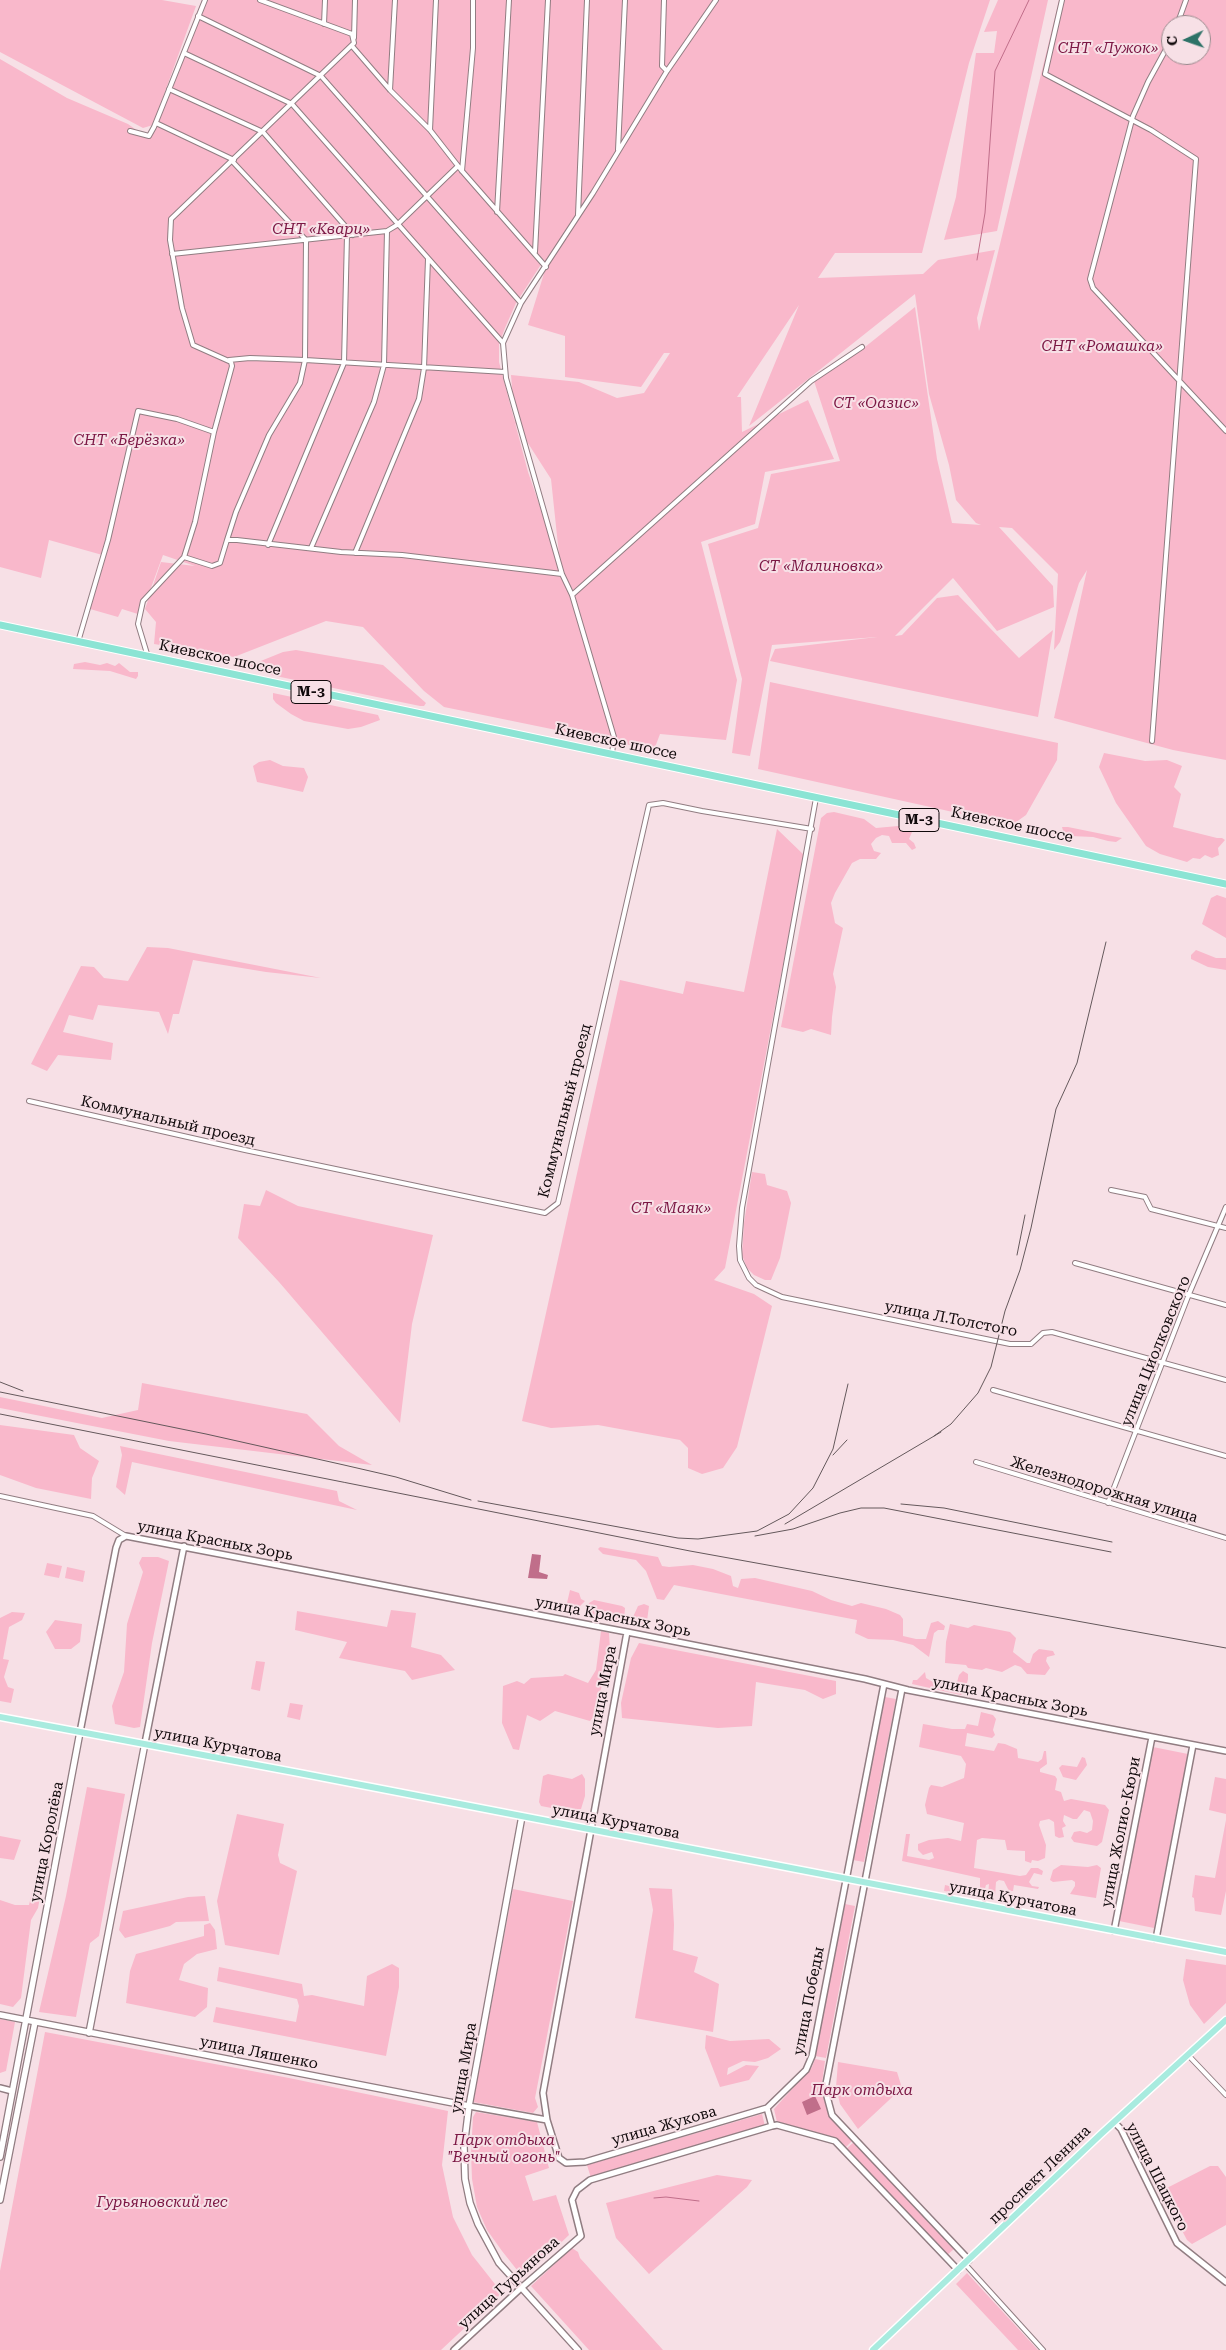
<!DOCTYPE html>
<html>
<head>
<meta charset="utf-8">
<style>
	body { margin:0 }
	#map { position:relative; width:1226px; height:2350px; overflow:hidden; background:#f7e0e6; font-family:"Roboto Serif",serif }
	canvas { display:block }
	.north { position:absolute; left:1161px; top:15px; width:50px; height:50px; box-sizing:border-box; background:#f7e0e6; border:1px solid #9b8a8e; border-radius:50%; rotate:267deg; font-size:14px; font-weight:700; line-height:20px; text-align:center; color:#10090b }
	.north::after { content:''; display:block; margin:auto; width:18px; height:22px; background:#2d7267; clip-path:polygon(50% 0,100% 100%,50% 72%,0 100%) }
</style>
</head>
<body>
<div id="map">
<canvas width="1226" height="2350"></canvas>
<div class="north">С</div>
</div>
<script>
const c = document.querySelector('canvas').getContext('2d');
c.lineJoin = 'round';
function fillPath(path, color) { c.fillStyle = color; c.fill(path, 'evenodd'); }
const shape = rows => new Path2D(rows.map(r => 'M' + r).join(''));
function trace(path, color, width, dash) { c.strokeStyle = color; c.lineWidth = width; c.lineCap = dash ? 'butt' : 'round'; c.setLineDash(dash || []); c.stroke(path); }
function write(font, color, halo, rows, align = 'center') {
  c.font = font + ' "Roboto Serif",serif'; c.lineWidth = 4; c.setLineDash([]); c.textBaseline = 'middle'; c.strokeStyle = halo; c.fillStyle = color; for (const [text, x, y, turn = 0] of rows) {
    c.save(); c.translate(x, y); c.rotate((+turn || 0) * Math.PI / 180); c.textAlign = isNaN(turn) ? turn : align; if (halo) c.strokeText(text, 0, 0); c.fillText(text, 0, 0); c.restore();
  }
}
const green = shape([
	[0,0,162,0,196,6,153,125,143,128,0,52],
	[202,0,990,0,969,63,922,253,835,253,818,278,923,274,938,260,995,250,977,318,979,331,1059,0,1226,0,1226,760,1173,750,1054,718,1087,570,1079,583,1060,642,1054,650,1058,574,1012,528,999,527,1053,586,1054,607,997,631,953,578,895,636,902,635,937,598,958,595,1019,658,1053,630,1038,717,770,661,775,649,877,637,772,645,750,756,732,753,742,679,708,544,758,528,771,474,840,461,814,381,860,351,915,307,937,459,952,523,981,525,976,523,956,500,949,465,929,394,915,294,749,426,799,305,737,397,741,397,742,432,808,400,834,459,765,472,755,524,701,542,737,680,726,740,660,734,654,750,444,707,424,691,363,627,326,621,234,657,154,644,156,622,145,609,161,562,195,566,163,555,141,615,122,609,118,617,90,609,106,556,49,540,41,578,0,567,0,59,67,98,128,124,146,137,153,127],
	[1171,25,1201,25,1201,55,1171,55],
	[542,263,546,267,528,325,565,336,565,377,641,387,664,353,670,353,644,393,617,398,579,382,511,375,515,423,551,479,560,564,528,472,499,362,499,344,505,328,516,303],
	[998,0,1048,0,997,231,944,240,956,197,976,53,994,53,997,31,984,32],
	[296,650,383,665,426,703,424,706,420,706,271,675,246,667,283,652],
	[85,662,100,665,107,663,115,666,119,663,130,672,138,672,138,676,136,679,110,671,73,669,74,664],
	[770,682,1058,743,1057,760,1026,815,1012,825,758,769],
	[273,693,378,715,380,720,361,727,348,729,304,721,291,714,276,703,273,699],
	[1104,753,1145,761,1167,760,1182,766,1174,787,1181,794,1173,827,1217,838,1222,838,1225,840,1218,848,1219,855,1212,858,1205,855,1200,859,1193,858,1187,862,1160,854,1146,846,1116,803,1099,767],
	[270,760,283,766,304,768,308,777,303,792,257,782,253,766,259,762],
	[834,812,864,819,876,828,898,826,912,832,909,839,914,843,916,848,912,850,906,843,892,843,889,836,882,835,876,838,871,844,874,851,881,853,876,859,860,859,852,863,835,893,831,903,835,923,843,928,833,974,836,987,832,1017,831,1035,811,1029,803,1032,781,1027,821,818,827,813],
	[1062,827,1068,827,1122,838,1116,842,1108,841,1093,837,1071,836,1064,834],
	[777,829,804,855,725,1268,714,1280,754,1294,772,1306,737,1447,723,1468,702,1474,688,1468,688,1448,680,1440,598,1425,551,1428,522,1421,620,980,683,994,686,981,744,992],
	[1217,895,1226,898,1226,938,1202,924,1211,898],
	[147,947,168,948,321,978,266,972,193,960,179,1014,173,1014,168,1034,159,1012,98,1005,93,1020,69,1015,63,1032,113,1043,111,1060,58,1055,47,1071,31,1064,81,966,94,967,104,978,128,981],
	[1196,950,1216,958,1226,958,1226,970,1208,967,1191,959,1191,955],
	[752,1172,765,1174,767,1185,787,1191,791,1203,780,1258,771,1280,765,1280,754,1275,747,1268,742,1255,744,1223],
	[266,1190,298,1206,433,1235,412,1324,400,1423,279,1282,238,1238,244,1204,260,1206],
	[142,1383,307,1414,339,1446,372,1465,169,1441,0,1408,0,1397,102,1418,138,1410],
	[0,1425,74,1435,80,1448,99,1461,92,1478,91,1499,36,1488,0,1475],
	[120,1446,337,1491,339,1501,357,1510,132,1462,125,1495,116,1487,122,1455],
	[600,1547,658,1557,662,1566,669,1567,693,1565,713,1569,731,1576,733,1586,738,1588,741,1579,755,1578,812,1591,831,1600,852,1606,861,1603,886,1609,900,1615,903,1619,903,1636,916,1639,926,1639,931,1623,938,1621,945,1626,944,1630,938,1630,934,1633,929,1657,913,1645,893,1640,868,1639,855,1633,857,1620,674,1585,664,1600,657,1599,646,1571,636,1560,603,1554,598,1549],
	[142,1557,158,1557,169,1561,152,1643,140,1727,134,1728,115,1724,112,1706,124,1672,127,1624,143,1572,139,1563],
	[47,1563,62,1566,59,1578,44,1575],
	[67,1567,85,1571,83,1582,65,1578],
	[570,1590,579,1593,581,1599,585,1601,574,1612,567,1603],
	[594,1600,622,1606,625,1608,624,1620,621,1622,591,1616,588,1608,589,1603],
	[644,1604,649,1606,647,1621,642,1625,635,1625,633,1617,638,1606],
	[391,1610,416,1613,411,1647,441,1655,455,1670,412,1680,405,1671,339,1658,347,1642,295,1630,297,1611,387,1627],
	[12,1612,25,1613,22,1620,9,1627,3,1659,9,1660,4,1677,8,1687,14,1689,11,1703,0,1701,0,1618],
	[55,1620,82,1624,80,1642,71,1649,55,1649,46,1632],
	[950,1624,968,1628,974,1625,1010,1632,1016,1638,1013,1652,1027,1663,1030,1663,1033,1654,1039,1649,1053,1651,1055,1655,1047,1657,1046,1661,1050,1668,1045,1675,1027,1674,1021,1667,1015,1665,1002,1672,986,1668,982,1670,968,1668,966,1665,945,1663,946,1642],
	[601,1631,609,1633,610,1650,595,1715,590,1721,555,1711,540,1721,527,1715,519,1750,513,1749,502,1723,503,1686,517,1681,524,1684,531,1678,563,1676,565,1674,588,1683,596,1670],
	[639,1643,836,1681,836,1694,823,1699,805,1690,756,1682,752,1726,718,1728,622,1718,621,1703,631,1658],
	[256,1661,265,1662,260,1691,251,1689],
	[963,1671,968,1674,968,1679,965,1691,961,1695,912,1684,913,1680,917,1680,925,1672,926,1678,933,1682,956,1686,959,1675],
	[885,1697,896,1699,864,1862,853,1860],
	[290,1703,303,1705,300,1720,287,1717],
	[981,1712,993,1715,996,1719,993,1730,995,1735,992,1738,967,1733,965,1746,994,1751,998,1743,1005,1744,1017,1749,1018,1758,1038,1762,1042,1759,1044,1751,1046,1751,1047,1764,1040,1769,1040,1772,1055,1776,1057,1779,1055,1790,1061,1792,1064,1801,1071,1799,1105,1805,1109,1810,1102,1842,1097,1846,1074,1842,1071,1838,1074,1832,1080,1831,1087,1833,1092,1830,1093,1821,1090,1812,1084,1810,1077,1819,1073,1819,1064,1815,1063,1821,1066,1826,1062,1828,1064,1837,1059,1838,1055,1836,1054,1822,1049,1819,1040,1821,1039,1825,1046,1845,1045,1858,1038,1861,1032,1860,1031,1863,1025,1861,1025,1851,1007,1850,1005,1840,982,1838,977,1840,974,1868,1020,1876,1026,1875,1031,1868,1038,1868,1043,1871,1042,1875,1034,1873,1029,1882,1032,1886,1039,1887,1038,1889,1014,1885,1013,1891,1009,1891,1004,1881,999,1880,996,1882,995,1896,988,1895,989,1884,986,1885,984,1892,976,1896,944,1891,945,1885,977,1892,980,1888,980,1878,902,1861,906,1834,910,1834,907,1856,929,1860,934,1858,932,1852,923,1855,918,1850,918,1844,929,1840,948,1838,961,1841,964,1823,927,1814,925,1805,929,1788,931,1785,942,1787,964,1778,966,1764,961,1756,919,1747,923,1724,952,1729,965,1729,967,1724,978,1726],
	[1153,1747,1188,1754,1154,1928,1119,1921],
	[1082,1757,1085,1758,1087,1765,1076,1780,1063,1777,1059,1768,1062,1765,1077,1767],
	[548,1774,572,1779,582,1774,585,1779,585,1796,581,1809,562,1810,541,1806,539,1802,543,1776],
	[1215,1777,1226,1779,1226,1814,1209,1810],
	[87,1787,125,1794,99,1936,90,1943,76,2017,39,2012,66,1896],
	[237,1814,284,1824,278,1855,280,1863,297,1871,279,1955,225,1945,217,1901],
	[1226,1820,1226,1891,1221,1915,1195,1911,1194,1898,1192,1897,1195,1875,1215,1878],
	[0,1836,21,1840,14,1860,0,1858],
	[1061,1865,1088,1867,1097,1865,1101,1868,1096,1898,1070,1894,1075,1886,1075,1882,1072,1880,1053,1882,1050,1880,1053,1870],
	[33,1888,41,1892,38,1908,31,1920,21,1998,13,2007,0,2004,0,1900,15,1905,29,1905],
	[649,1888,672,1889,674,1925,673,1950,698,1957,694,1972,719,1984,713,2032,635,2018,653,1910],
	[513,1889,573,1901,535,2098,538,2107,533,2113,473,2102],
	[205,1896,209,1921,176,1922,170,1926,125,1938,119,1930,123,1911,188,1897],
	[845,1904,855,1906,826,2058,815,2056],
	[210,1923,215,1930,217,1949,197,1954,184,1964,179,1980,208,1988,207,2007,195,2017,126,2003,130,1971,136,1954,204,1936,204,1925],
	[1186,1959,1226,1965,1226,2003,1204,2024,1190,2005,1183,1980],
	[392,1964,399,1968,399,1987,386,2056,213,2022,216,2007,296,2022,299,2006,297,1999,217,1981,219,1967,302,1984,304,1996,312,1995,364,2006,367,1976],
	[0,2019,15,2022,6,2071,0,2073],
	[45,2032,289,2078,448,2111,442,2165,453,2217,472,2255,502,2293,441,2350,0,2350,0,2271],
	[706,2035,730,2041,769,2039,781,2049,768,2058,755,2062,743,2061,728,2068,727,2075,746,2065,759,2066,749,2080,720,2087,705,2048],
	[815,2059,825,2061,821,2090,829,2114,853,2140,845,2148,833,2137,777,2122,774,2109,812,2067],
	[838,2062,897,2072,902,2088,858,2129,840,2104,836,2087],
	[476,2112,537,2122,549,2168,525,2176,533,2201,556,2195,569,2235,526,2276,521,2275,502,2251,487,2230,477,2207,472,2179,471,2153,473,2117],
	[762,2114,765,2126,591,2178,587,2165],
	[854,2142,954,2249,946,2256,846,2149],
	[1210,2166,1218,2166,1226,2177,1226,2225,1192,2244,1187,2240,1161,2191],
	[717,2175,752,2180,747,2187,649,2274,616,2238,606,2203],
	[572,2248,578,2252,580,2258,663,2350,589,2350,531,2286],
	[967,2273,1038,2350,1018,2350,956,2284]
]);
const water = shape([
	[532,1554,541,1555,539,1572,548,1575,547,1579,528,1578],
	[815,2096,821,2109,807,2115,802,2102]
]);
const stream = shape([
	[977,260,985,213,995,71,1029,0],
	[654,2198,666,2197,699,2201]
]);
const minor = shape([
	[664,0,662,66,667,71],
	[1062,0,1045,74,1151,130,1196,159,1152,741],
	[198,16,321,76,521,303],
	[324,24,325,0],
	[1177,25,1186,0],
	[354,38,355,0],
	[1171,40,1148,82,1133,116,1090,279,1093,288,1226,431],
	[352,46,390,90,430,130,462,171,546,267],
	[184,53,292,104,503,343,521,303,593,193,667,71,716,0],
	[169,89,263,132,353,235],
	[390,90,395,0],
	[156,123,234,160],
	[430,130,436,0],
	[130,131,149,136,154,127,205,0],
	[618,150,625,0],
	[232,161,306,240,305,360,505,372],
	[462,171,473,48,473,0],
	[497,212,509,0],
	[578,215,587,0],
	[535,252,548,0],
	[172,254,387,231,397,225,458,166],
	[503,343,506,378,562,574,572,595,614,737,612,754],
	[227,540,236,512,269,435,300,383,305,360,250,358,229,360],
	[268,545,344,363,347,235],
	[311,548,374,402,384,365,387,231],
	[355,553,419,399,424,368,428,259],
	[184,557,212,566,220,563,227,540,237,540,341,552,402,555,562,574],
	[572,595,811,381,862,347],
	[78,642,108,540,138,411,177,419,214,432,232,366,231,362,193,345,182,308,170,240,171,219,354,43,352,34,260,0],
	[148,657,138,624,143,601,184,557,195,522,214,432],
	[816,798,742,1208,739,1246,740,1260,749,1278,756,1285,782,1297,1010,1344,1031,1344,1043,1333,1052,1332,1226,1380],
	[29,1101,245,1150,545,1213,558,1203,649,805,663,803,702,811,812,829],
	[1111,1190,1145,1197,1151,1209,1226,1228],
	[1075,1263,1226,1305],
	[993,1390,1226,1456],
	[976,1462,1226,1538],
	[0,1496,93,1516,126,1536],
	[1108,1503,1189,1294,1226,1207],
	[1188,2055,1226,2095],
	[965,2264,1043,2350]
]);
const tertiary = shape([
	[627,1632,543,2093,547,2120,559,2158,566,2163,585,2162,767,2108,806,2070,812,2056,884,1684],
	[902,1689,825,2089,832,2115,969,2260],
	[80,1732,116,1548,119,1540,126,1536,627,1632,865,1679,908,1690,1226,1751],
	[145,1743,184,1546],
	[1114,1931,1152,1737],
	[1156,1939,1193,1745],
	[0,2088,12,2091],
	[469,2106,547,2120],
	[767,2108,772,2126],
	[1114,2122,1121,2129,1177,2243,1226,2282],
	[454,2350,521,2288,581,2236,572,2200,577,2190,590,2180,772,2126,777,2125,835,2141,958,2270]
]);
const secondary = shape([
	[522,1816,469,2106,464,2147,465,2179,470,2203,478,2224,499,2263,578,2350],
	[0,2015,469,2106],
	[89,2033,145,1743],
	[0,2157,80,1732],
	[0,2200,35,2022]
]);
const primary = shape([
	[0,1717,299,1773,1226,1952],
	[873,2350,1101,2134,1226,2020]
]);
const trunk = shape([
	[0,625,1226,884]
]);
const rail = shape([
	[1017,1255,1025,1215],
	[0,1382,23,1391],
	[0,1392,206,1434,344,1465,396,1477,471,1500],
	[0,1414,690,1551,1226,1648],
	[934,1436,951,1424,978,1393,991,1367,1005,1311,1020,1270,1031,1228,1056,1109,1077,1063,1106,942],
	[833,1455,847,1440],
	[478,1501,678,1538,698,1539,757,1531,789,1514,813,1488,833,1449,848,1384],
	[901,1504,944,1508,1112,1542],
	[785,1524,941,1432],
	[755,1536,793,1529,840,1513,861,1508,884,1508,1111,1552]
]);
const shields = [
	[311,692,40],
	[919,820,40]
];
const shieldNames = [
	["М-3",311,692],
	["М-3",919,820]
];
const parkNames = [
	["СНТ «Лужок»",1108,49],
	["СНТ «Кварц»",321,230],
	["СНТ «Ромашка»",1102,347],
	["СТ «Оазис»",876,404],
	["СНТ «Берёзка»",129,441],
	["СТ «Малиновка»",821,567],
	["СТ «Маяк»",671,1209],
	["Парк отдыха",862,2091],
	["Парк отдыха",504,2141],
	["\"Вечный огонь\"",504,2158],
	["Гурьяновский лес",162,2203]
];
const streetNames = [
	["Киевское шоссе",220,658,12],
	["Киевское шоссе",616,742,12],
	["Киевское шоссе",1012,825,12],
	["Коммунальный проезд",565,1111,-76],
	["Коммунальный проезд",168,1121,13],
	["улица Л.Толстого",951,1319,11],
	["улица Циолковского",1156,1351,-68],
	["Железнодорожная улица",1104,1490,17],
	["улица Красных Зорь",215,1541,11],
	["улица Красных Зорь",613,1617,11],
	["улица Мира",603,1691,-79],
	["улица Красных Зорь",1010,1697,11],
	["улица Курчатова",218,1745,11],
	["улица Курчатова",616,1822,11],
	["улица Жолио-Кюри",1121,1832,-79],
	["улица Королёва",47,1842,-79],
	["улица Курчатова",1013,1899,11],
	["улица Победы",809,2001,-79],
	["улица Ляшенко",259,2053,11],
	["улица Мира",464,2068,-80],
	["улица Жукова",664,2126,-16],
	["проспект Ленина",1040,2175,-44],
	["улица Шацкого",1157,2177,63],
	["улица Гурьянова",509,2283,-42]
];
fillPath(green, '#f9b8cb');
fillPath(water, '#c06e8a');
trace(stream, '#c06e8a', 1);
trace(minor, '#917d82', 6);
trace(tertiary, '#917d82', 8);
trace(secondary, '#917d82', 8);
trace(primary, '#fff', 9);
trace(trunk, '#fff', 9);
trace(minor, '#fff', 4);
trace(tertiary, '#fff', 5);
trace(secondary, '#fff', 5.5);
trace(primary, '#a8ebdf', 6);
trace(trunk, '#8be4d4', 7);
trace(rail, '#64585b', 1);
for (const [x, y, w] of shields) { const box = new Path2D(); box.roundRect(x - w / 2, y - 11.5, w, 23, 4); c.fillStyle = '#f7e0e6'; c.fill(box); trace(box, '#10090b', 1); }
write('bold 14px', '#10090b', null, shieldNames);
write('italic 15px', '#7b1744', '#f7e0e6', parkNames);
write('15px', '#10090b', '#f7e0e6', streetNames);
</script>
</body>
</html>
